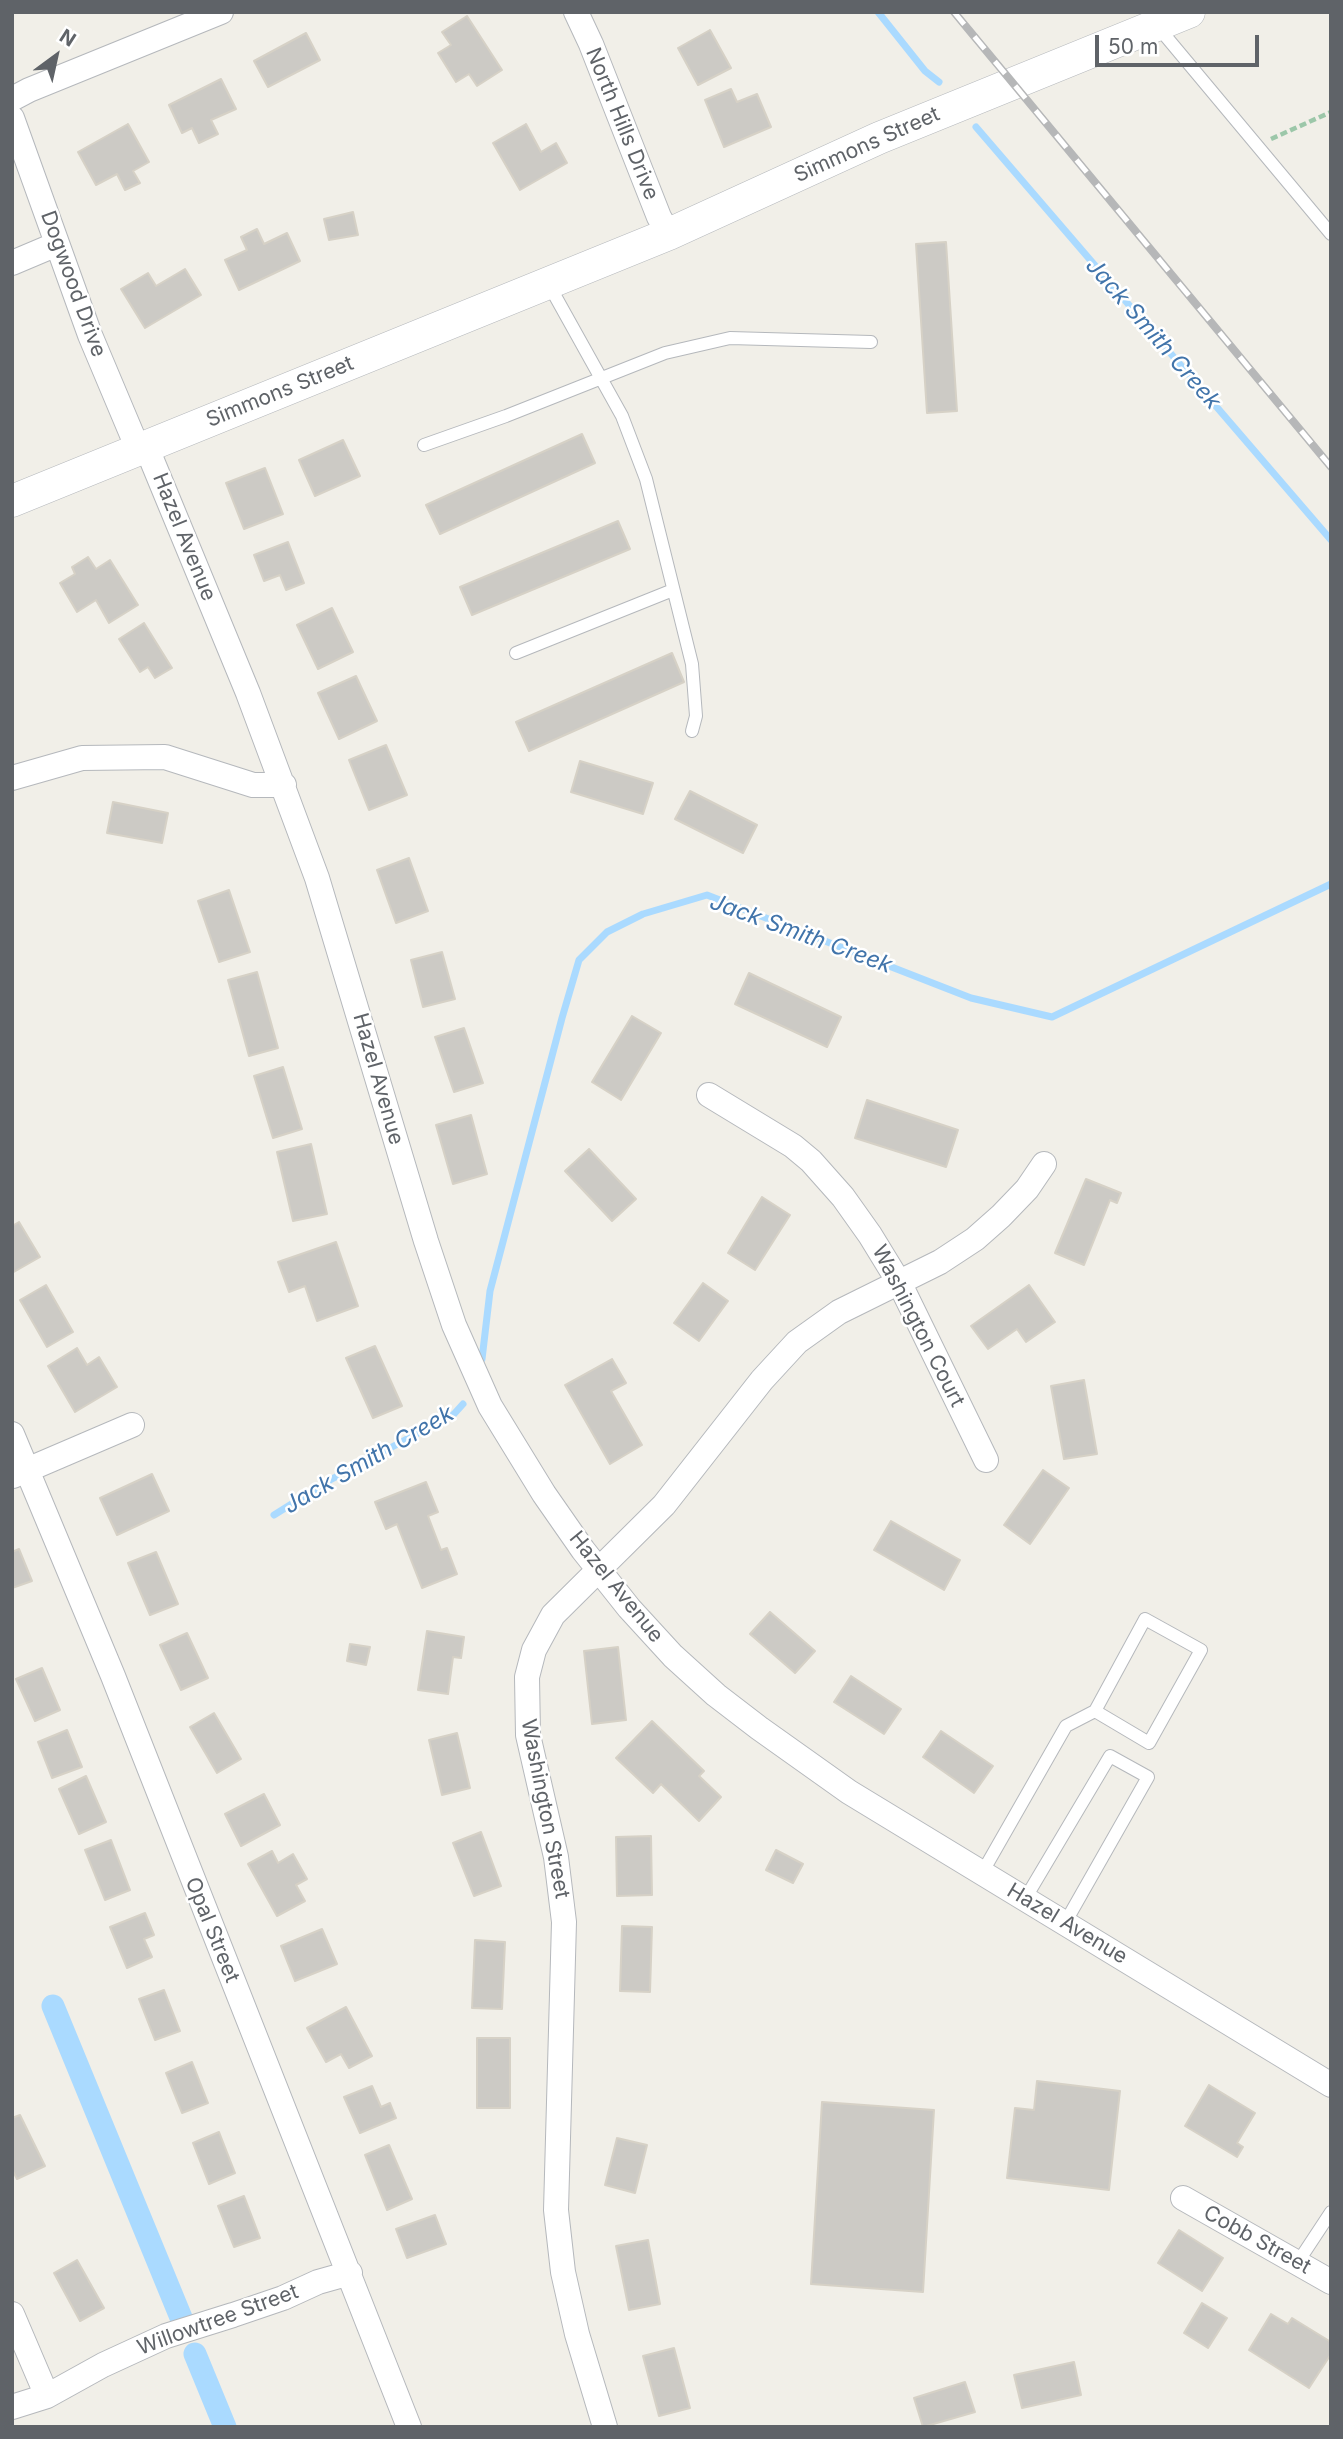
<!DOCTYPE html>
<html>
<head>
<meta charset="utf-8">
<style>
	body { margin:0 }
	#map { position:relative; width:1343px; height:2439px; overflow:hidden; background:#f1efe8; font-family:Inter,sans-serif }
	canvas { display:block }
	.frame { position:absolute; inset:0; border:14px solid #5f6368; pointer-events:none }
	.north { position:absolute; left:21px; top:21px; width:70px; height:70px; -webkit-text-stroke:5px #fff; paint-order:stroke; rotate:33deg; font-size:19px; font-weight:700; line-height:28px; text-align:center; color:#5f6368 }
	.north::after { content:''; display:block; margin:auto; width:24px; height:32px; background:#5f6368; clip-path:polygon(50% 0,100% 100%,50% 72%,0 100%) }
	.scale { position:absolute; left:1095px; top:35px; width:164px; height:32px; box-sizing:border-box; border:4px solid #5f6368; border-top:0; padding-left:9px; font-size:21px; line-height:24px; white-space:nowrap; color:#5f6368; -webkit-text-stroke:5px #fff; paint-order:stroke }
</style>
</head>
<body>
<div id="map">
<canvas width="1343" height="2439"></canvas>
<div class="frame"></div>
<div class="north">N</div>
<div class="scale">50 m</div>
</div>
<script>
const c = document.querySelector('canvas').getContext('2d');
c.lineJoin = 'round';
const shape = rows => new Path2D(rows.map(r => 'M' + r).join(''));
function trace(path, color, width, dash) { c.strokeStyle = color; c.lineWidth = width; c.lineCap = dash ? 'butt' : 'round'; c.setLineDash(dash || []); c.stroke(path); }
function fillPath(path, color) { c.fillStyle = color; c.fill(path, 'evenodd'); }
function write(font, color, halo, rows, align = 'center') {
  c.font = font + ' Inter,sans-serif'; c.lineWidth = 5; c.setLineDash([]); c.textBaseline = 'middle'; c.strokeStyle = halo; c.fillStyle = color; for (const [text, x, y, turn = 0] of rows) {
    c.save(); c.translate(x, y); c.rotate((+turn || 0) * Math.PI / 180); c.textAlign = isNaN(turn) ? turn : align; if (halo) c.strokeText(text, 0, 0); c.fillText(text, 0, 0); c.restore();
  }
}
const stream = shape([
	[878,12,925,71,939,82],
	[976,127,1331,540],
	[482,1359,490,1291,562,1018,579,960,607,932,643,914,707,895,971,998,1052,1017,1331,884],
	[274,1515,330,1480,454,1414,463,1404]
]);
const canal = shape([
	[53,2006,182,2320],
	[195,2354,225,2427]
]);
const building = shape([
	[467,16,502,70,477,86,469,74,456,82,438,53,451,45,442,32,467,16],
	[710,30,731,68,698,85,678,48,710,30],
	[306,33,320,60,268,87,254,61,306,33],
	[221,79,236,109,211,120,218,134,199,143,192,128,182,133,169,105,221,79],
	[731,89,737,102,757,94,771,127,724,147,705,100,731,89],
	[128,124,149,162,133,171,140,183,125,190,117,174,96,185,78,152,128,124],
	[526,124,541,152,556,143,567,163,520,190,493,143,526,124],
	[353,212,358,235,329,240,324,219,353,212],
	[257,229,264,244,287,233,300,261,239,290,225,260,247,250,241,237,257,229],
	[946,242,957,411,927,413,916,244,946,242],
	[185,269,201,295,145,328,121,289,148,273,156,286,185,269],
	[582,434,595,463,440,534,426,505,582,434],
	[343,440,360,476,315,496,299,460,343,440],
	[265,468,283,514,244,529,226,483,265,468],
	[618,521,630,549,472,615,460,587,618,521],
	[288,542,304,583,286,590,280,575,264,581,254,555,288,542],
	[88,557,96,569,110,560,138,605,109,623,96,600,77,612,60,583,75,574,72,567,88,557],
	[332,608,353,652,318,669,297,625,332,608],
	[144,623,172,668,155,678,148,667,140,672,119,639,144,623],
	[672,653,684,682,529,751,516,722,672,653],
	[356,676,377,721,339,739,318,693,356,676],
	[386,745,407,795,369,810,349,760,386,745],
	[580,761,653,783,643,814,571,792,580,761],
	[690,791,757,825,743,853,675,819,690,791],
	[113,802,168,813,162,843,107,833,113,802],
	[409,858,428,911,396,923,377,870,409,858],
	[229,890,250,952,219,962,198,901,229,890],
	[442,952,455,999,423,1007,411,960,442,952],
	[257,972,278,1048,249,1056,228,980,257,972],
	[749,973,841,1017,827,1047,735,1004,749,973],
	[632,1016,661,1033,621,1100,592,1082,632,1016],
	[464,1028,483,1083,454,1092,435,1037,464,1028],
	[283,1067,302,1129,273,1138,254,1076,283,1067],
	[867,1100,958,1130,946,1167,855,1138,867,1100],
	[471,1115,487,1174,453,1184,436,1125,471,1115],
	[311,1144,327,1214,293,1221,277,1152,311,1144],
	[589,1149,636,1199,612,1221,565,1171,589,1149],
	[1086,1179,1121,1193,1117,1203,1110,1200,1084,1265,1055,1253,1086,1179],
	[762,1197,790,1215,755,1270,728,1253,762,1197],
	[19,1222,40,1257,12,1273,12,1226,19,1222],
	[336,1242,358,1306,317,1321,305,1286,289,1292,278,1262,336,1242],
	[703,1283,728,1301,699,1341,674,1323,703,1283],
	[46,1285,73,1332,47,1347,20,1300,46,1285],
	[1029,1285,1055,1322,1026,1342,1017,1329,988,1349,971,1326,1029,1285],
	[375,1346,402,1406,373,1418,346,1358,375,1346],
	[77,1348,87,1365,99,1357,117,1387,75,1412,48,1366,77,1348],
	[612,1359,626,1383,611,1391,642,1445,610,1464,565,1385,612,1359],
	[1084,1380,1097,1454,1064,1459,1051,1386,1084,1380],
	[1043,1470,1069,1488,1030,1544,1004,1525,1043,1470],
	[152,1474,169,1511,117,1535,100,1498,152,1474],
	[426,1482,438,1512,428,1516,441,1550,447,1548,457,1574,422,1588,397,1524,386,1529,375,1502,426,1482],
	[891,1521,960,1560,944,1590,874,1550,891,1521],
	[19,1549,32,1581,12,1588,12,1552,19,1549],
	[156,1552,178,1604,150,1615,128,1563,156,1552],
	[770,1612,815,1651,795,1673,750,1634,770,1612],
	[427,1631,464,1637,461,1658,453,1657,448,1694,418,1690,427,1631],
	[187,1633,208,1678,181,1690,160,1645,187,1633],
	[350,1644,370,1647,366,1665,347,1661,350,1644],
	[618,1647,626,1720,592,1724,584,1651,618,1647],
	[42,1668,60,1710,35,1721,16,1679,42,1668],
	[851,1676,901,1709,884,1734,834,1702,851,1676],
	[214,1713,241,1759,217,1773,190,1727,214,1713],
	[652,1721,704,1771,699,1776,721,1797,699,1821,661,1784,653,1793,616,1758,652,1721],
	[67,1730,82,1767,52,1778,38,1742,67,1730],
	[941,1731,993,1766,974,1793,923,1757,941,1731],
	[457,1733,470,1788,442,1795,429,1740,457,1733],
	[86,1776,106,1822,79,1834,59,1789,86,1776],
	[264,1794,280,1825,241,1846,225,1814,264,1794],
	[481,1832,501,1886,474,1896,453,1843,481,1832],
	[651,1836,652,1895,617,1896,616,1837,651,1836],
	[111,1840,130,1890,105,1900,85,1850,111,1840],
	[776,1850,803,1864,793,1883,766,1870,776,1850],
	[272,1851,278,1863,293,1854,307,1879,296,1885,305,1901,277,1916,248,1864,272,1851],
	[145,1913,154,1935,144,1939,152,1957,127,1968,110,1927,145,1913],
	[622,1926,652,1927,650,1992,620,1991,622,1926],
	[322,1929,337,1964,295,1981,281,1946,322,1929],
	[475,1940,505,1942,502,2009,472,2008,475,1940],
	[164,1990,180,2031,155,2040,139,1999,164,1990],
	[346,2007,372,2056,349,2068,341,2054,326,2062,307,2028,346,2007],
	[477,2038,510,2038,510,2108,477,2108,477,2038],
	[192,2062,208,2103,182,2113,166,2073,192,2062],
	[1037,2081,1120,2091,1109,2190,1007,2178,1015,2108,1034,2110,1037,2081],
	[1209,2085,1255,2113,1237,2143,1243,2147,1237,2157,1185,2126,1209,2085],
	[372,2086,381,2107,390,2103,396,2118,360,2133,344,2097,372,2086],
	[822,2102,934,2110,923,2292,811,2284,822,2102],
	[20,2115,45,2166,17,2179,12,2169,12,2118,20,2115],
	[219,2132,235,2173,209,2184,193,2143,219,2132],
	[617,2138,647,2145,635,2193,605,2185,617,2138],
	[389,2145,412,2199,387,2210,365,2155,389,2145],
	[244,2196,260,2238,234,2247,218,2206,244,2196],
	[435,2215,446,2244,407,2258,396,2229,435,2215],
	[1179,2230,1223,2258,1202,2291,1158,2263,1179,2230],
	[648,2240,660,2304,629,2310,616,2246,648,2240],
	[77,2260,104,2308,80,2321,54,2273,77,2260],
	[1202,2303,1227,2318,1208,2348,1184,2333,1202,2303],
	[1271,2314,1288,2324,1292,2318,1331,2342,1331,2354,1309,2388,1249,2350,1271,2314],
	[674,2348,690,2408,659,2416,643,2356,674,2348],
	[1074,2362,1081,2395,1022,2408,1014,2375,1074,2362],
	[965,2382,975,2412,923,2427,914,2398,965,2382]
]);
const path = shape([
	[1271,139,1331,112]
]);
const service = shape([
	[1158,27,1331,234],
	[549,285,622,416,646,479,692,664,696,716,692,731],
	[424,445,506,416,665,353,730,338,871,342],
	[516,653,673,590],
	[982,1873,1066,1726,1095,1711,1149,1743,1201,1650,1145,1619,1095,1711],
	[1025,1899,1110,1756,1148,1777,1065,1923],
	[1298,2262,1331,2212]
]);
const minor = shape([
	[576,12,591,44,659,217,669,234],
	[12,99,29,90,221,12],
	[12,118,90,335,138,449],
	[12,263,57,244],
	[146,446,248,693,317,878,426,1241,454,1325,490,1406,544,1494,583,1550,629,1608,673,1656,716,1695,759,1728,849,1792,1331,2085],
	[12,778,82,758,165,757,253,785,284,785],
	[709,1095,793,1146,811,1161,843,1197,870,1235,900,1284,986,1460],
	[12,1434,113,1676,409,2427],
	[13,1476,132,1425],
	[1183,2198,1331,2282],
	[12,2314,47,2396],
	[12,2407,47,2396,103,2365,166,2336,233,2315,283,2298,318,2282,350,2273],
	[605,2427,577,2334,563,2272,556,2210,564,1922,556,1857,528,1735,527,1677,534,1650,553,1615,664,1505,762,1380,797,1342,839,1312,940,1262,975,1239,1001,1216,1027,1189,1044,1164]
]);
const tertiary = shape([
	[12,501,669,234,879,138,1189,12]
]);
const rail = shape([
	[954,12,1331,467]
]);
const streetNames = [
	["North Hills Drive",622,124,68],
	["Simmons Street",867,145,-24],
	["Dogwood Drive",73,284,70],
	["Simmons Street",280,392,-22],
	["Hazel Avenue",184,537,68],
	["Hazel Avenue",378,1079,74],
	["Washington Court",918,1326,63],
	["Hazel Avenue",616,1587,51],
	["Washington Street",545,1809,79],
	["Hazel Avenue",1067,1924,31],
	["Opal Street",212,1930,68],
	["Cobb Street",1257,2240,29],
	["Willowtree Street",218,2320,-20]
];
const waterNames = [
	["Jack Smith Creek",1153,334,49],
	["Jack Smith Creek",801,934,20],
	["Jack Smith Creek",369,1460,-30]
];
trace(stream, '#aadaff', 7);
trace(canal, '#aadaff', 23);
fillPath(building, '#cccac5');
trace(building, '#d6d1c6', 2);
trace(service, '#b5b8bc', 14);
trace(minor, '#b5b8bc', 26);
trace(tertiary, '#b5b8bc', 33);
trace(path, '#9cc7a9', 4.5, [7, 3.5]);
trace(service, '#fff', 12);
trace(minor, '#fff', 24);
trace(tertiary, '#fff', 32);
trace(rail, '#b6b7b8', 8);
trace(rail, '#fff', 5, [16]);
write('21px', '#5f6368', '#fff', streetNames);
write('italic 23px', '#4174aa', '#fff', waterNames);
</script>
</body>
</html>
